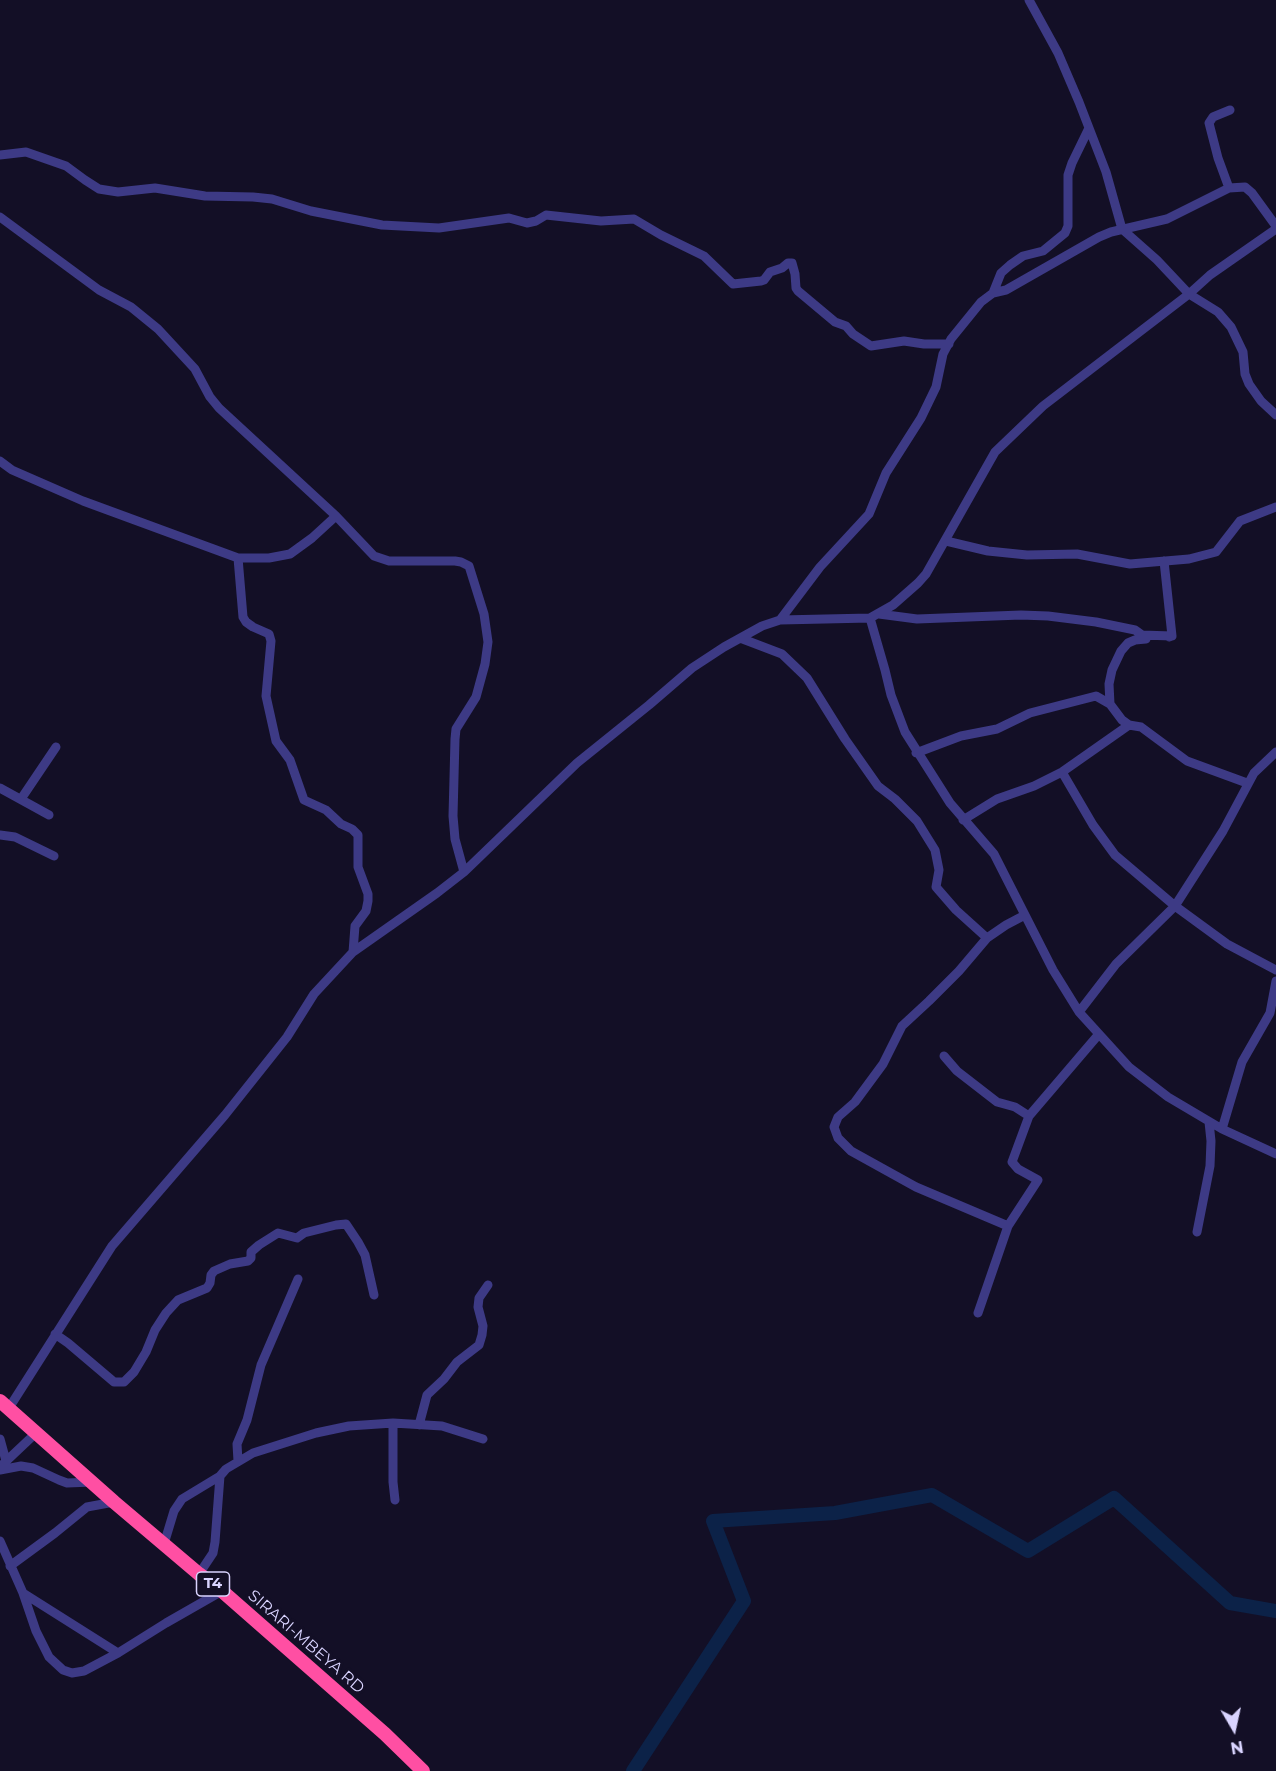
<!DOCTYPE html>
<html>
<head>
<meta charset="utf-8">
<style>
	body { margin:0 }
	#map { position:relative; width:1276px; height:1771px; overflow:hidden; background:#130f26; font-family:Montserrat,sans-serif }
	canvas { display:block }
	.north { position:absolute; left:1204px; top:1699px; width:60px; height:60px; -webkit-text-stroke:4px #130f26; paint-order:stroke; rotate:171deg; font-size:16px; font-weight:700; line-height:24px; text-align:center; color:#d9d4ff }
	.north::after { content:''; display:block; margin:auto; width:21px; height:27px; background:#d9d4ff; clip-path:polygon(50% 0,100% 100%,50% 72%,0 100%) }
</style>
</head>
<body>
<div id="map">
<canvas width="1276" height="1771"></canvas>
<div class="north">N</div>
</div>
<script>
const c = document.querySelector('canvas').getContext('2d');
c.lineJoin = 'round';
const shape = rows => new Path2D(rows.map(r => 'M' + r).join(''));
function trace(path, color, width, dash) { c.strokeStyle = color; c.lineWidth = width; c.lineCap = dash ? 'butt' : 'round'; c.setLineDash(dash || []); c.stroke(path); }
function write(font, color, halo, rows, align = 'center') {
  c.font = font + ' Montserrat,sans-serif'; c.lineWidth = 6; c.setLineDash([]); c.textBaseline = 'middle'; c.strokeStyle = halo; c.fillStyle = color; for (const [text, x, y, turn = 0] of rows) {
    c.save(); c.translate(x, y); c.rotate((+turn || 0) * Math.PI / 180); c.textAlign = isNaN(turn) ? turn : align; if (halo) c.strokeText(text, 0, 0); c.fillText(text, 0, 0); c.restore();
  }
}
const river = shape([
	[633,1771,744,1601,713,1521,835,1513,932,1495,1028,1551,1114,1498,1230,1603,1276,1611]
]);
const minor = shape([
	[1029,0,1058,53,1079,102,1106,172,1122,229,1157,260,1189,294,1218,312,1231,327,1243,352,1245,374,1249,384,1261,401,1276,415],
	[0,155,26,152,66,166,85,180,99,189,118,192,155,188,205,196,253,197,272,199,311,211,382,225,439,228,509,218,527,223,536,221,546,215,601,221,634,219,661,235,704,256,733,284,761,281,764,280,770,272,782,268,788,263,792,263,795,274,796,288,798,291,835,322,846,326,853,334,871,346,904,341,924,344,949,344],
	[1229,188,1218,158,1209,123,1213,117,1230,110],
	[0,217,99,290,131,307,158,329,195,369,210,397,219,408,336,516,374,556,389,561,455,561,461,562,469,566,484,614,488,642,485,664,476,697,456,729,455,739,453,816,455,839,464,872],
	[993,293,1001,273,1010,265,1023,256,1043,251,1065,233,1068,226,1068,175,1072,163,1089,128],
	[0,461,12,470,83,501,238,558,269,558,290,554,312,538,336,516],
	[946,541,988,551,1027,555,1077,554,1130,564,1189,559,1216,552,1240,521,1276,507],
	[238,558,243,617,246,622,253,627,269,634,271,641,266,696,276,741,290,760,304,800,326,810,341,824,352,829,358,835,358,867,368,894,368,901,366,911,355,926,353,952],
	[1164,561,1172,636,1169,637],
	[879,614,917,619,1021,615,1048,616,1096,622,1135,630,1142,635,1172,636],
	[870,618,885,670,891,695,905,732,950,803,994,854,1053,970,1079,1012,1129,1067,1168,1097,1222,1129,1276,1154],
	[780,620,820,567,869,514,886,473,921,418,936,387,943,354,951,339,981,302,993,293,1006,290,1099,237,1111,232,1167,219,1229,188,1245,187,1252,193,1276,226],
	[740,638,782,654,807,678,845,739,878,786,895,799,917,821,935,850,939,870,936,887,956,910,987,938],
	[1110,704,1109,684,1112,670,1121,651,1128,643,1135,640,1146,639],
	[916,753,961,736,997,729,1030,713,1096,696,1110,704,1122,720,1129,725,1141,727,1187,761,1247,783],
	[1062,772,1093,825,1115,855,1175,906,1227,944,1276,970],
	[0,788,49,815],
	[21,799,56,747],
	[963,820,997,799,1034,786,1062,772,1129,725],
	[0,835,15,837,54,856],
	[1079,1012,1116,964,1175,906,1223,831,1254,773,1276,752],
	[944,1056,957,1071,997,1102,1015,1107,1029,1116],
	[1222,1129,1242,1062,1270,1013,1276,981],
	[1008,1226,916,1187,851,1151,838,1138,834,1127,838,1117,855,1102,883,1064,902,1026,929,1001,959,971,987,938,1006,925,1025,915],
	[1197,1232,1210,1166,1211,1141,1209,1122],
	[978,1313,1008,1226,1038,1180,1018,1169,1012,1162,1029,1116,1099,1034],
	[55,1334,68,1343,114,1382,124,1382,134,1372,146,1352,155,1330,166,1313,178,1300,207,1288,210,1283,211,1275,214,1271,230,1264,248,1261,251,1258,251,1252,259,1245,278,1233,297,1238,304,1233,336,1225,346,1224,358,1242,365,1255,374,1295],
	[9,1408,112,1246,225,1115,287,1037,314,994,353,952,437,893,464,872,577,763,649,705,692,668,724,647,762,626,780,620,870,618,893,605,918,583,926,574,995,452,1043,406,1189,294,1210,275,1276,229],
	[393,1423,393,1482,395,1500],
	[419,1425,427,1395,444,1379,457,1362,479,1345,482,1335,483,1326,478,1307,479,1298,488,1285],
	[0,1439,6,1461],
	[238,1461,237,1444,247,1420,261,1365,298,1279],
	[0,1467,36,1433],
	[0,1470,21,1466,33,1468,59,1480,67,1483,93,1482],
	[0,1541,23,1593,36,1631,49,1657,63,1670,72,1673,84,1671,118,1653,166,1623,222,1591],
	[164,1544,174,1511,182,1499,220,1476],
	[10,1566,55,1533,87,1507,114,1502],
	[199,1574,213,1553,215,1542,220,1476,226,1469,253,1453,316,1433,349,1426,393,1423,442,1426,483,1439],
	[23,1593,118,1653]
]);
const highway = shape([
	[0,1401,114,1502,199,1574,222,1591,385,1734,423,1771]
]);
const shields = [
	[213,1584,33]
];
const shieldNames = [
	["T4",213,1584]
];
const streetNames = [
	["SIRARI-MBEYA RD",306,1642,41]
];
trace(river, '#0c2248', 14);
trace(minor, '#3d3a85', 9);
trace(highway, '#ff4fa3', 14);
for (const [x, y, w] of shields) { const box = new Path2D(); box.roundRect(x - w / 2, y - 12, w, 24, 4.5); c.fillStyle = '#130f26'; c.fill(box); trace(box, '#d9d4ff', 1.5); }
write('bold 15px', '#d9d4ff', null, shieldNames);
write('16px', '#d9d4ff', '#130f26', streetNames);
</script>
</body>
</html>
